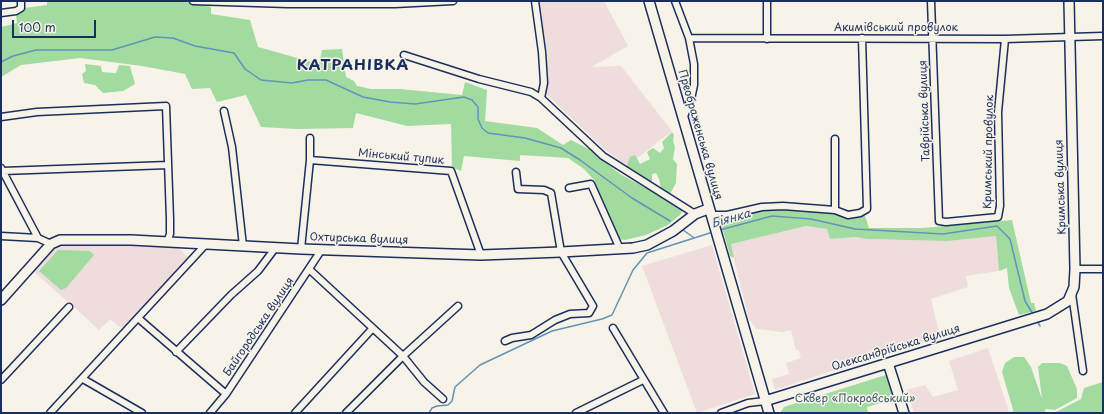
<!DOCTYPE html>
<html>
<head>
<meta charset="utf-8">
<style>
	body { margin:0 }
	#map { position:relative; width:1104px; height:414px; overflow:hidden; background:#f7f3e8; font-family:"Playpen Sans",sans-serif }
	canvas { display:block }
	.frame { position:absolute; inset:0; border:2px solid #1b2f5e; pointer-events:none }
	.scale { position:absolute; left:12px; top:20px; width:84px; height:18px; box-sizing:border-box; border:2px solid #1b2f5e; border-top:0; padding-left:5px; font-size:12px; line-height:14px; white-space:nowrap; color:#1b2f5e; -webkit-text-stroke:3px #f7f3e8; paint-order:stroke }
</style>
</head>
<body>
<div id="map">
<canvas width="1104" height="414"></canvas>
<div class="frame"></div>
<div class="scale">100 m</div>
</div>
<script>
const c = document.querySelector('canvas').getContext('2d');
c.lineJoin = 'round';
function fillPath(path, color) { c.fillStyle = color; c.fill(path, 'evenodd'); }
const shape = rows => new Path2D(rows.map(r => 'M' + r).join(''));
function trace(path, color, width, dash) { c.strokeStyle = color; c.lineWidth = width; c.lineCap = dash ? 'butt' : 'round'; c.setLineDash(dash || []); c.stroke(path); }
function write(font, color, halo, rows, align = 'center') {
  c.font = font + ' "Playpen Sans",sans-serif'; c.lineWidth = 3; c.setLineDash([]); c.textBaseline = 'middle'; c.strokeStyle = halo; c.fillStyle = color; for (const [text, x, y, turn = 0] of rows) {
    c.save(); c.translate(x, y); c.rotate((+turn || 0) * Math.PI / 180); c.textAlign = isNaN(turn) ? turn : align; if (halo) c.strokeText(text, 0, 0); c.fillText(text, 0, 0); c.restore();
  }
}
const built = shape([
	[538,1,604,1,628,46,591,67,621,66,672,131,627,166,606,151,546,94,544,57,548,52,544,47],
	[806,226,827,229,830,239,856,237,866,239,948,241,996,236,999,271,966,276,968,287,931,299,940,337,864,360,775,390,772,379,789,374,786,363,801,358,799,350,796,350,791,330,783,332,756,329,749,319,730,244],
	[64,245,177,247,188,257,124,329,120,326,119,327,110,319,99,330,72,305,70,301,69,303,33,271,51,251],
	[712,245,755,394,697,413,642,266],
	[988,348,1009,412,1020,408,1021,413,914,413,907,390,925,385,933,397,958,390,949,361]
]);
const green = shape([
	[47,1,181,1,211,7,211,14,250,20,258,47,319,64,322,50,342,49,346,77,354,81,357,86,371,89,400,89,462,95,465,82,487,90,485,121,537,128,563,145,571,140,589,149,620,174,683,208,681,214,668,225,646,235,625,240,618,239,596,189,595,181,584,169,568,158,520,155,520,161,464,156,461,171,452,167,451,124,407,126,356,113,353,128,298,129,261,127,246,95,217,102,210,88,192,89,185,74,142,66,80,58,21,65,1,77,1,27,17,23,16,16,24,8,47,5],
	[85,64,101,66,102,72,116,73,119,65,130,66,135,84,123,91,103,93,95,85,84,83,82,74,86,71],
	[672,132,674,135,673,141,675,147,673,159,677,164,676,183,670,194,661,189,659,179,656,173,652,174,652,181,647,181,626,168,630,157,635,155,640,164,650,159,647,152,653,148,660,153,664,148,662,142],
	[810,208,850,217,865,216,869,228,922,228,1012,220,1031,303,1034,303,1036,311,1019,315,1009,288,1007,268,999,271,996,236,948,241,866,239,856,237,830,239,827,229,806,226,731,244,734,258,730,256,719,216,762,209],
	[58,250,90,251,94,255,66,288,61,290,39,271],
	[1014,357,1024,357,1031,367,1042,399,1038,367,1042,363,1060,363,1067,366,1077,389,1077,398,1055,410,1046,409,1044,413,1014,413,1002,372,1005,363],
	[889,374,897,398,867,407,868,413,780,413,784,407],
	[1103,382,1103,413,1054,413,1081,399,1084,388]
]);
const stream = shape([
	[1,62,13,56,36,50,112,50,155,37,173,38,195,46,234,53,245,69,261,80,292,83,308,80,326,80,363,97,390,102,415,104,464,97,472,100,478,107,478,119,482,128,488,133,525,138,561,148,580,160,632,198,670,221],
	[683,230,693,237],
	[720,230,772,216,811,219,855,229,943,234,997,226,1010,239,1025,301,1033,314],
	[1037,321,1040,326],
	[429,413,432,408,437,406,448,405,452,401,455,387,480,365,552,331,602,319,612,315,633,270,647,253,713,232]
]);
const street = shape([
	[193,1,288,4,395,4,453,1],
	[535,1,542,52,544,83,541,98],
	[675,1,689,38,694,64,694,85,691,99,683,119],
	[931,1,939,221,946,222,998,217,1000,206,998,112,1005,39],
	[1,13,16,11,21,8,21,1],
	[689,38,1005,39,1103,36],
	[767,39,767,1],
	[404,55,479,79,531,92,541,98,603,156,695,214],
	[224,111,232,147,243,246],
	[1,117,37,112,166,106,170,219,170,234,167,242],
	[310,160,451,171,481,255],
	[1,168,38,238],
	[3,171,168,165],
	[569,188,591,184,620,249],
	[835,210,835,139],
	[710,215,727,215,762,207,783,206,835,210,848,215,860,213,867,209,862,38],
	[1,236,38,238,51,244],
	[301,249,310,160,310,138],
	[1075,269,1103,269],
	[310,270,403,356,424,382,443,399],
	[1072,294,1083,371],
	[138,318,226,394],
	[613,328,664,413],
	[505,341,512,338,531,335,555,320,570,314,589,313,593,306,561,252,551,193,544,190,518,189,516,172],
	[176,352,231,295,258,271,276,247],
	[83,379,142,413],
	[1,380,69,307],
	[50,413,207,243],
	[210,413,226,394,322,249],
	[295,413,372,329],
	[346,413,403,356,458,306],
	[576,413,643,380],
	[721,413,748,403,765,401]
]);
const secondary = shape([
	[649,1,769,413],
	[1,300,51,244,60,240,131,240,301,249,481,255,561,252,633,248,647,245,673,231,695,214,708,209],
	[888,363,904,413],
	[765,401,1047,314,1068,301,1074,287,1075,269,1069,1]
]);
const streetNames = [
	["Акимівський провулок",896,28],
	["Таврійська вулиця",925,111,-92],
	["Преображенська вулиця",700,135,74],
	["Кримський провулок",989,152,-89],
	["Мінський тупик",401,157,5],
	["Кримська вулиця",1061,187,-92],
	["Охтирська вулиця",359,239,2],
	["Байгородська вулиця",259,327,-56],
	["Олександрійська вулиця",896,348,-17]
];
const parkNames = [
	["Сквер «Покровський»",855,399]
];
const waterNames = [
	["Біянка",731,219,-16]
];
const districtNames = [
	["КАТРАНІВКА",353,66]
];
fillPath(built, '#efdcdc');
fillPath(green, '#a2dba0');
trace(stream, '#6393b9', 1.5);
trace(street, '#1b2f5e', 9);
trace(secondary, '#1b2f5e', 12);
trace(street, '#f7f3e8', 6);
trace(secondary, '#f7f3e8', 9);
write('11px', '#1b2f5e', '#f7f3e8', streetNames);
write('11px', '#3d5a6e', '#f7f3e8', parkNames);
write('italic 12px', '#33507c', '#f7f3e8', waterNames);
c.letterSpacing = '1px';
write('bold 15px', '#1b2f5e', '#f7f3e8', districtNames);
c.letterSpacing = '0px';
</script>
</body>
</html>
